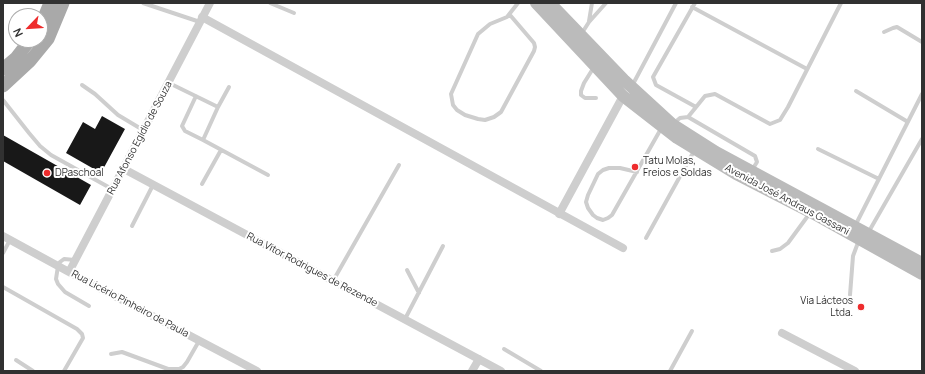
<!DOCTYPE html>
<html>
<head>
<meta charset="utf-8">
<style>
	body { margin:0 }
	#map { position:relative; width:925px; height:374px; overflow:hidden; background:#fff; font-family:Manrope,sans-serif }
	canvas { display:block }
	.frame { position:absolute; inset:0; border:4px solid #313131; pointer-events:none }
	.north { position:absolute; left:8px; top:8px; width:40px; height:40px; box-sizing:border-box; background:#fff; border:1px solid #adadad; border-radius:50%; rotate:245deg; font-size:11px; font-weight:700; line-height:16px; text-align:center; color:#313131 }
	.north::after { content:''; display:block; margin:auto; width:14px; height:18px; background:#ee2c2d; clip-path:polygon(50% 0,100% 100%,50% 72%,0 100%) }
</style>
</head>
<body>
<div id="map">
<canvas width="925" height="374"></canvas>
<div class="frame"></div>
<div class="north">N</div>
</div>
<script>
const c = document.querySelector('canvas').getContext('2d');
c.lineJoin = 'round';
function fillPath(path, color) { c.fillStyle = color; c.fill(path, 'evenodd'); }
const shape = rows => new Path2D(rows.map(r => 'M' + r).join(''));
function trace(path, color, width, dash) { c.strokeStyle = color; c.lineWidth = width; c.lineCap = dash ? 'butt' : 'round'; c.setLineDash(dash || []); c.stroke(path); }
function write(font, color, halo, rows, align = 'center') {
  c.font = font + ' Manrope,sans-serif'; c.lineWidth = 4; c.setLineDash([]); c.textBaseline = 'middle'; c.strokeStyle = halo; c.fillStyle = color; for (const [text, x, y, turn = 0] of rows) {
    c.save(); c.translate(x, y); c.rotate((+turn || 0) * Math.PI / 180); c.textAlign = isNaN(turn) ? turn : align; if (halo) c.strokeText(text, 0, 0); c.fillText(text, 0, 0); c.restore();
  }
}
const building = shape([
	[102,116,125,129,101,173,66,153,83,122,95,129],
	[3,135,91,185,80,205,3,161]
]);
const lane = shape([
	[143,3,200,22],
	[270,3,294,13],
	[695,3,653,77,656,85,696,107],
	[692,7,807,69],
	[510,15,534,43,535,47,534,51,501,112,494,117,485,120,478,119,465,115,457,110,453,105,451,94,478,34,490,24,507,17,518,3],
	[589,21,592,3],
	[884,32,893,28,897,27,922,42],
	[582,33,589,22,606,3],
	[594,67,584,83,581,91,581,95,585,98,596,98],
	[169,83,218,107,203,140,268,175],
	[82,85,95,94,118,115,143,130],
	[632,86,676,3],
	[856,91,908,122],
	[196,96,182,126,185,131,203,140],
	[3,100,29,133,40,146,51,155,112,189],
	[218,107,229,87],
	[688,117,705,96,715,94,770,124,780,120,788,107,841,3],
	[674,123,680,118,688,117,755,156,757,162,752,170],
	[818,149,879,179],
	[637,172,620,168,609,168,603,170,598,174,588,195,586,202,588,208,593,215,597,218,603,220,608,218,612,215,662,127],
	[202,184,221,150],
	[132,226,153,185],
	[855,226,922,94],
	[868,233,922,139],
	[646,238,694,151],
	[772,251,780,249,788,243,810,213],
	[3,253,10,240],
	[75,260,64,259,60,262,58,266,56,279,58,284,65,292,89,306],
	[407,270,419,293],
	[333,281,399,165],
	[3,287,77,329,82,334,83,338,64,371],
	[850,295,853,256,859,240],
	[405,319,443,246],
	[504,349,541,371],
	[111,354,122,352,168,369,179,369,183,367,187,362,199,341],
	[16,360,33,371],
	[670,371,692,331]
]);
const street = shape([
	[202,17,623,248],
	[124,169,501,371],
	[559,214,623,96],
	[3,236,69,272,257,371],
	[69,272,210,3],
	[782,333,855,371],
	[472,371,479,359]
]);
const secondary = shape([
	[536,3,623,96,677,138,736,174,818,216,922,274],
	[550,3,624,80,672,124,716,152,922,263]
]);
const primary = shape([
	[40,27,50,3],
	[3,69,16,58,30,40],
	[3,86,30,61,48,39,63,3]
]);
const markers = [
	[635,167,4,"#ee2c2d"],
	[47,173,4,"#ee2c2d"],
	[861,307,4,"#ee2c2d"]
];
const streetNames = [
	["Rua Afonso Egídio de Souza",140,138,-62],
	["Avenida José Andraus Gassani",787,200,28],
	["Rua Vitor Rodrigues de Rezende",312,270,28],
	["Rua Licério Pinheiro de Paula",130,304,28]
];
const poiNames = [
	["Tatu Molas,",643,161],
	["Freios e Soldas",643,173],
	["DPaschoal",55,173],
	["Via Lácteos",853,301,"right"],
	["Ltda.",853,313,"right"]
];
fillPath(building, '#181818');
trace(lane, '#cecece', 4);
trace(street, '#cecece', 8);
trace(secondary, '#bbb', 12);
trace(primary, '#a9a9a9', 13);
for (const [x, y, r, color] of markers) { const dot = new Path2D(); dot.arc(x, y, r, 0, 2 * Math.PI); c.fillStyle = color; c.fill(dot); trace(dot, '#fff', 1.5); }
write('10px', '#313131', '#fff', streetNames);
write('10px', '#313131', '#fff', poiNames, 'left');
</script>
</body>
</html>
